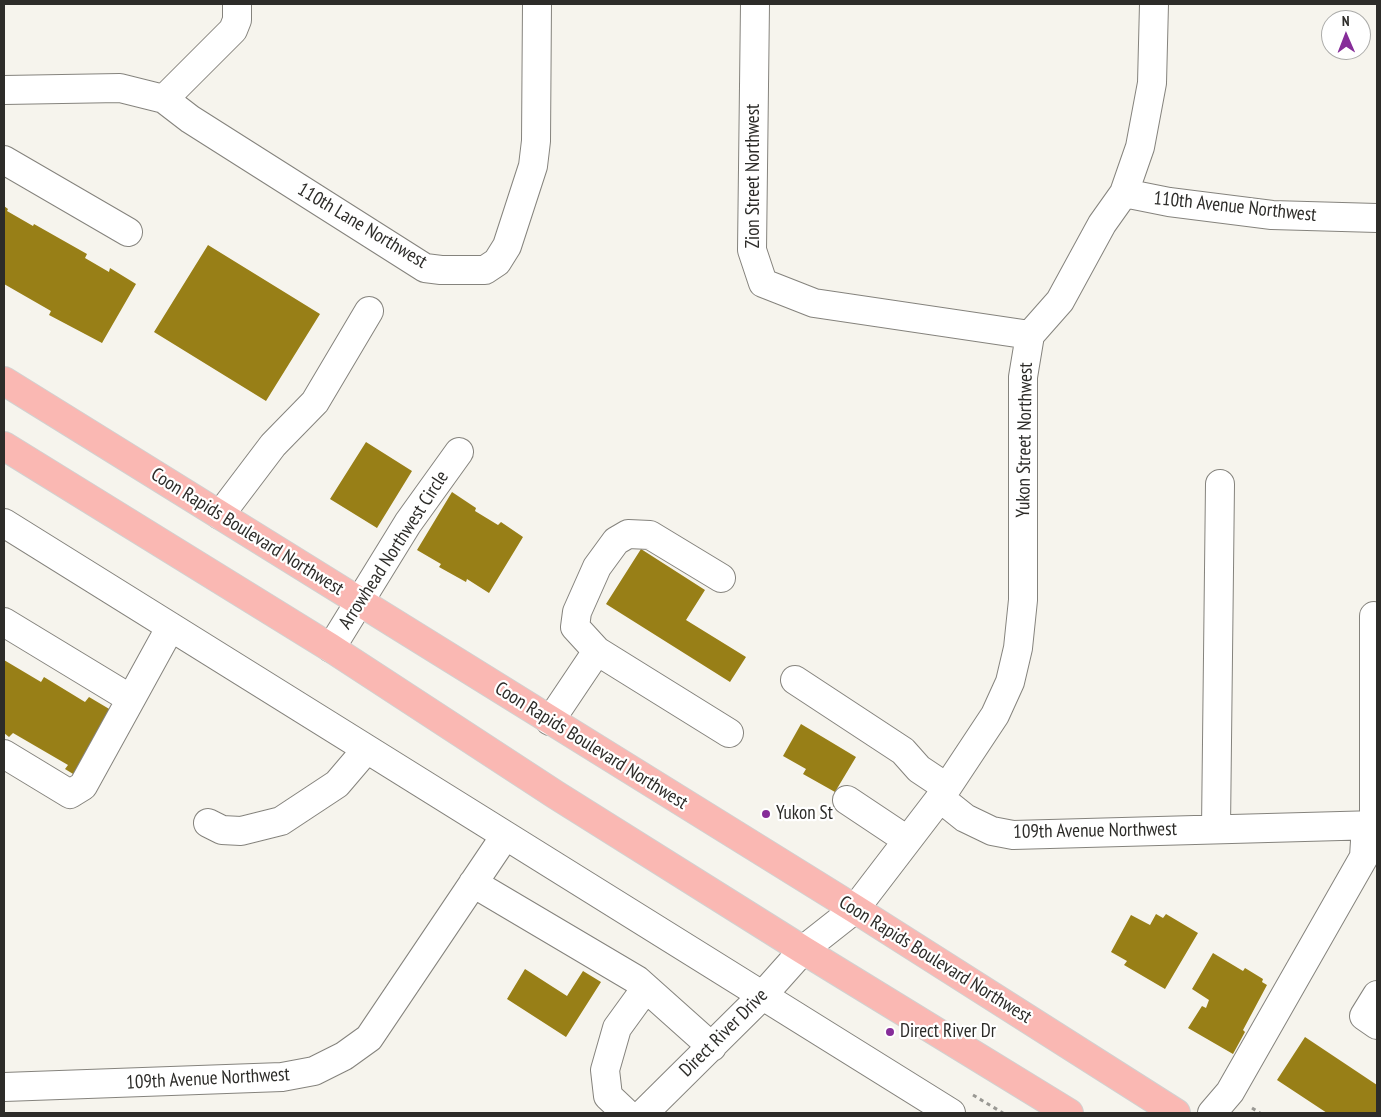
<!DOCTYPE html>
<html>
<head>
<meta charset="utf-8">
<style>
	body { margin:0 }
	#map { position:relative; width:1381px; height:1117px; overflow:hidden; background:#f6f4ed; font-family:"PT Sans Narrow",sans-serif }
	canvas { display:block }
	.frame { position:absolute; inset:0; border:5px solid #2d2c29; pointer-events:none }
	.north { position:absolute; left:1321px; top:10px; width:50px; height:50px; box-sizing:border-box; background:#fff; border:1px solid #ababa9; border-radius:50%; rotate:359deg; font-size:14px; font-weight:700; line-height:20px; text-align:center; color:#2d2c29 }
	.north::after { content:''; display:block; margin:auto; width:18px; height:22px; background:#862d99; clip-path:polygon(50% 0,100% 100%,50% 72%,0 100%) }
</style>
</head>
<body>
<div id="map">
<canvas width="1381" height="1117"></canvas>
<div class="frame"></div>
<div class="north">N</div>
</div>
<script>
const c = document.querySelector('canvas').getContext('2d');
c.lineJoin = 'round';
function fillPath(path, color) { c.fillStyle = color; c.fill(path, 'evenodd'); }
const shape = rows => new Path2D(rows.map(r => 'M' + r).join(''));
function trace(path, color, width, dash) { c.strokeStyle = color; c.lineWidth = width; c.lineCap = dash ? 'butt' : 'round'; c.setLineDash(dash || []); c.stroke(path); }
function write(font, color, halo, rows, align = 'center') {
  c.font = font + ' "PT Sans Narrow",sans-serif'; c.lineWidth = 4.5; c.setLineDash([]); c.textBaseline = 'middle'; c.strokeStyle = halo; c.fillStyle = color; for (const [text, x, y, turn = 0] of rows) {
    c.save(); c.translate(x, y); c.rotate((+turn || 0) * Math.PI / 180); c.textAlign = isNaN(turn) ? turn : align; if (halo) c.strokeText(text, 0, 0); c.fillText(text, 0, 0); c.restore();
  }
}
const building = shape([
	[4,206,8,209,7,211,33,226,34,224,87,254,85,258,109,272,110,268,136,284,102,343,49,315,51,311,4,284],
	[208,245,320,314,266,401,154,332],
	[366,442,412,471,377,528,330,499],
	[452,492,476,508,475,511,498,525,501,522,523,537,489,593,467,579,466,582,439,567,441,564,417,550],
	[641,549,705,590,686,620,746,657,730,682,606,604],
	[4,660,41,682,44,677,85,702,89,697,116,713,78,777,65,769,68,765,13,733,9,737,4,733],
	[801,724,856,757,835,792,803,774,806,769,783,756],
	[1156,914,1163,918,1166,914,1198,933,1165,989,1124,965,1127,961,1111,952,1131,915,1150,925],
	[1213,953,1243,971,1245,968,1263,979,1262,982,1267,985,1243,1030,1245,1032,1233,1054,1188,1028,1202,1006,1206,1008,1209,1000,1192,989],
	[525,969,567,996,583,971,601,982,566,1037,507,999],
	[1305,1037,1377,1085,1377,1113,1327,1113,1277,1080]
]);
const path = shape([
	[973,1095,1003,1113],
	[1252,1108,1260,1113]
]);
const minor = shape([
	[755,4,752,250,763,283,814,303,1030,335],
	[4,90,120,88,164,99,190,119,425,268,441,270,485,270,497,262,507,246,533,166,536,141,537,4],
	[164,99,233,30,237,20,237,4],
	[4,160,128,232],
	[1124,193,1169,202,1272,215,1377,218],
	[220,515,273,445,315,402,369,311],
	[4,523,951,1113],
	[4,622,131,699,170,628],
	[331,648,408,523,459,452],
	[597,651,575,627,577,612,597,567,616,541,628,534,650,535,721,578],
	[795,680,903,751,919,769,946,787],
	[550,721,597,651,729,733],
	[4,754,70,794,83,786,131,699],
	[940,798,965,818,992,831,1013,835,1377,825],
	[847,800,907,840],
	[208,823,222,830,241,831,281,821,337,784,366,750],
	[1374,825,1374,616],
	[1216,828,1220,484],
	[473,883,637,980,712,1047],
	[1377,995,1364,1016,1377,1025],
	[4,1087,282,1077,314,1071,344,1056,369,1038,505,836],
	[626,1113,608,1096,605,1070,617,1028,646,988],
	[644,1113,762,996,803,950,855,909,940,798,995,715,1010,682,1018,648,1023,600,1023,377,1030,335,1060,301,1102,224,1124,193,1140,147,1152,83,1154,4],
	[1212,1113,1230,1092,1364,857,1366,825]
]);
const major = shape([
	[4,381,855,909,1176,1113],
	[4,446,331,648,556,795,803,950,1069,1113]
]);
const markers = [
	[766,814,5,"#862d99"],
	[890,1032,5,"#862d99"]
];
const streetNames = [
	["Zion Street Northwest",754,176,-90],
	["110th Avenue Northwest",1235,207,6],
	["110th Lane Northwest",362,226,31],
	["Yukon Street Northwest",1025,440,-89],
	["Coon Rapids Boulevard Northwest",247,532,32],
	["Arrowhead Northwest Circle",394,550,-57],
	["Coon Rapids Boulevard Northwest",591,746,32],
	["109th Avenue Northwest",1095,831,-1],
	["Coon Rapids Boulevard Northwest",935,960,32],
	["Direct River Drive",724,1033,-45],
	["109th Avenue Northwest",208,1079,-3]
];
const poiNames = [
	["Yukon St",776,814],
	["Direct River Dr",900,1032]
];
fillPath(building, '#987f17');
trace(minor, '#85837d', 30);
trace(major, '#d1d1d0', 30);
trace(path, '#999893', 3, [4, 4]);
trace(minor, '#fff', 28);
trace(major, '#fab8b3', 28);
for (const [x, y, r, color] of markers) { const dot = new Path2D(); dot.arc(x, y, r, 0, 2 * Math.PI); c.fillStyle = color; c.fill(dot); trace(dot, '#fff', 2); }
write('19px', '#2d2c29', '#fff', streetNames);
write('19px', '#2d2c29', '#fff', poiNames, 'left');
</script>
</body>
</html>
